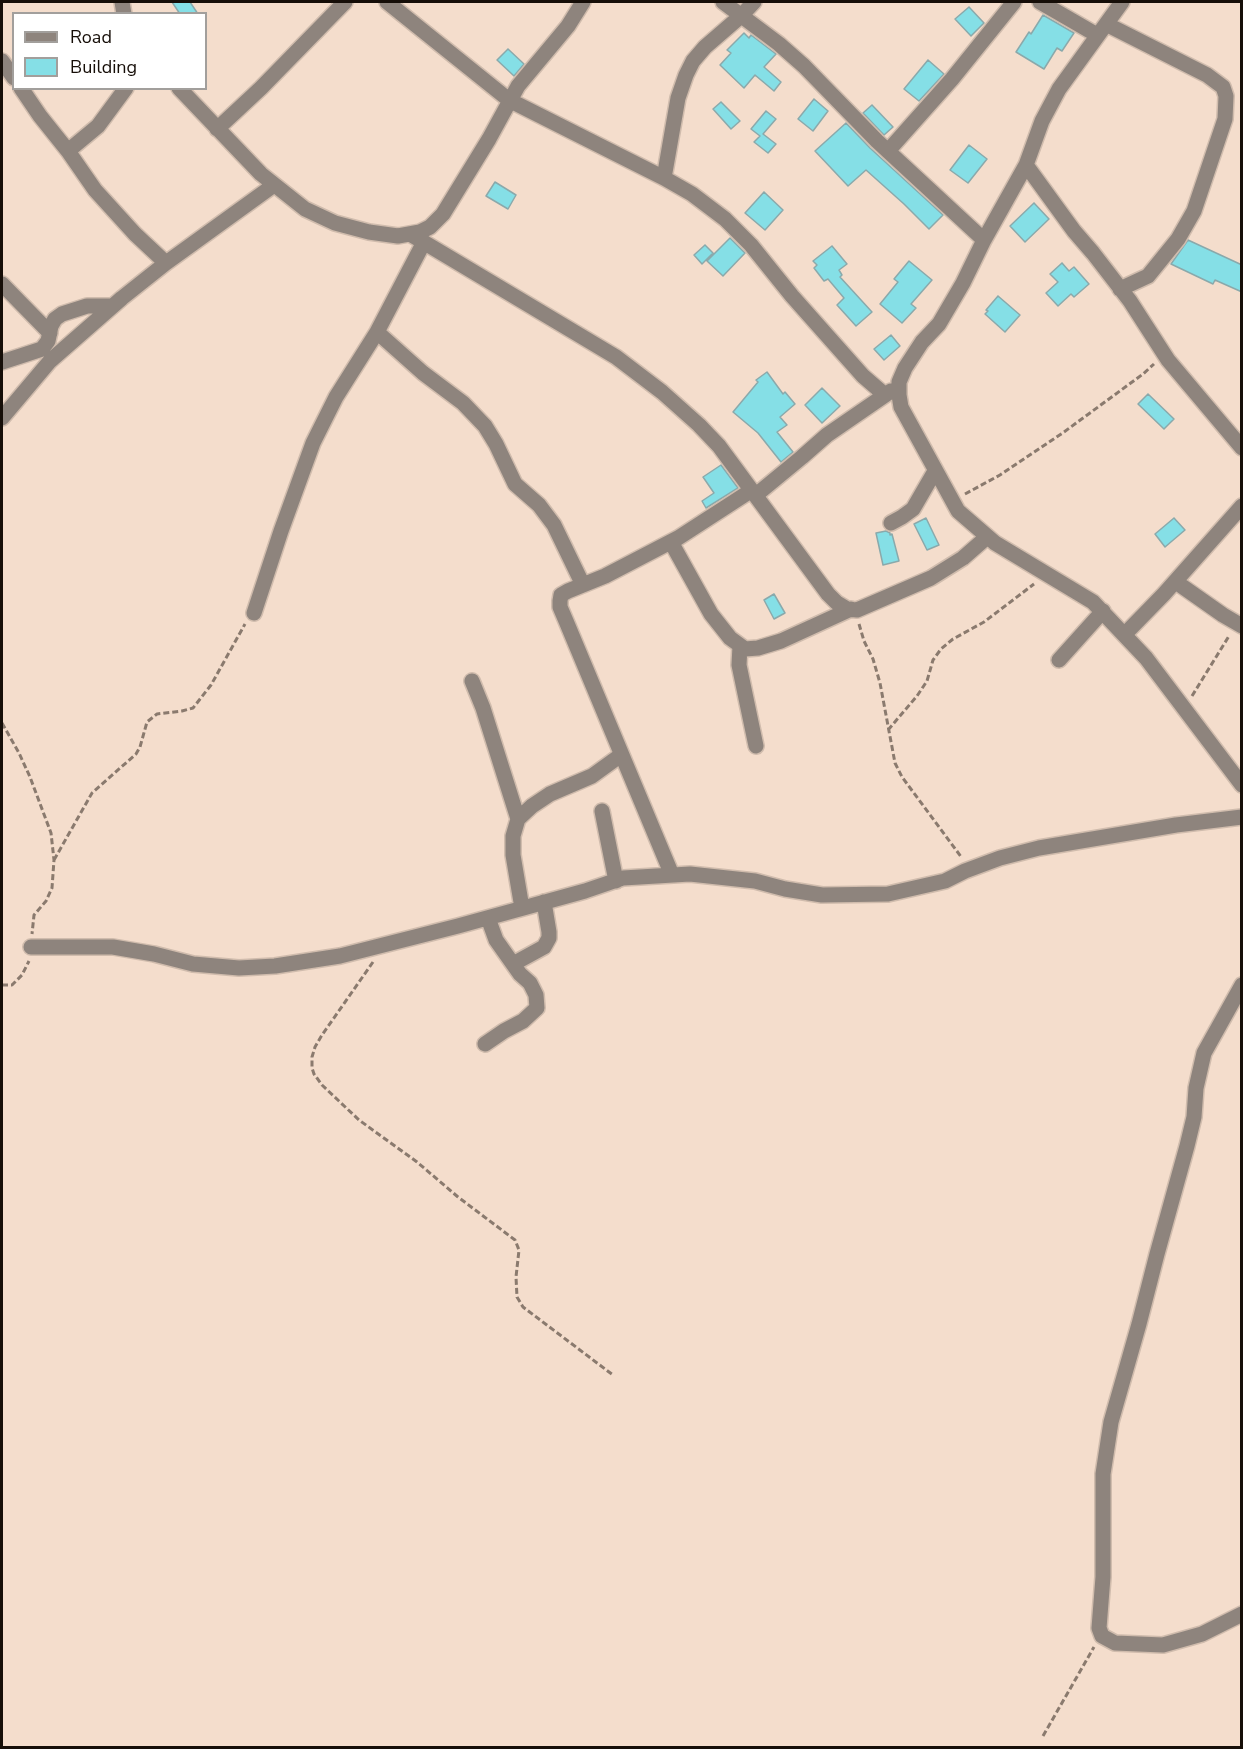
<!DOCTYPE html>
<html>
<head>
<meta charset="utf-8">
<style>
	body { margin:0 }
	#map { position:relative; width:1243px; height:1749px; overflow:hidden; background:#f4ddcc; font-family:"Nunito Sans",sans-serif }
	canvas { display:block }
	.frame { position:absolute; inset:0; border:3px solid #160e08; pointer-events:none }
	.legend { position:absolute; left:12px; top:12px; width:195px; height:78px; box-sizing:border-box; background:#fff; border:2px solid #a29f9c; margin:0; padding:8px 10px; list-style:none; font-size:18px; color:#160e08 }
	.legend li { display:flex; align-items:center; gap:12px; height:30px }
	.legend b { width:30px; border:2px solid #a29f9c }
</style>
</head>
<body>
<div id="map">
<canvas width="1243" height="1749"></canvas>
<div class="frame"></div>
<ul class="legend">
<li><b style="height:8px;background:#8e847d"></b>Road</li>
<li><b style="height:16px;background:#85dfe6"></b>Building</li>
</ul>
</div>
<script>
const c = document.querySelector('canvas').getContext('2d');
c.lineJoin = 'round';
function fillPath(path, color) { c.fillStyle = color; c.fill(path, 'evenodd'); }
const shape = rows => new Path2D(rows.map(r => 'M' + r).join(''));
function trace(path, color, width, dash) { c.strokeStyle = color; c.lineWidth = width; c.lineCap = dash ? 'butt' : 'round'; c.setLineDash(dash || []); c.stroke(path); }
const building = shape([
	[172,2,190,2,198,14,180,14,172,2],
	[969,7,984,23,971,36,955,19,969,7],
	[1043,15,1074,33,1062,51,1057,48,1044,69,1016,52,1029,32,1031,34,1043,15],
	[744,33,749,38,751,35,776,54,764,67,781,82,774,91,755,75,744,88,720,65,731,53,727,50,744,33],
	[508,49,524,64,514,76,497,60,508,49],
	[928,60,944,74,919,101,904,89,928,60],
	[814,99,828,111,813,131,798,119,814,99],
	[721,102,740,121,731,129,713,109,721,102],
	[872,105,893,127,884,135,863,113,872,105],
	[766,111,776,119,763,134,776,144,768,153,754,142,760,136,751,129,766,111],
	[846,123,870,148,943,215,929,229,904,204,866,170,848,186,815,151,846,123],
	[969,145,987,159,968,183,950,170,969,145],
	[495,182,516,195,508,209,486,196,495,182],
	[764,192,783,210,765,230,745,213,764,192],
	[1034,203,1049,219,1025,242,1010,226,1034,203],
	[730,238,745,253,723,276,707,261,730,238],
	[1188,240,1242,265,1242,292,1215,280,1213,284,1171,264,1188,240],
	[705,245,713,253,702,264,694,255,705,245],
	[832,246,847,264,839,270,842,275,840,277,872,312,856,326,837,305,844,298,828,279,824,281,814,268,817,265,813,261,832,246],
	[909,261,932,280,911,304,916,308,902,323,880,304,898,282,894,279,909,261],
	[1062,263,1069,271,1074,267,1089,284,1074,297,1071,294,1058,306,1046,293,1058,282,1050,274,1062,263],
	[998,296,1020,315,1005,332,985,314,988,311,986,310,998,296],
	[891,335,900,346,884,360,874,349,891,335],
	[767,372,783,394,785,392,795,404,780,417,787,425,777,432,793,452,781,462,758,433,733,412,758,382,756,380,767,372],
	[822,388,840,406,822,423,805,405,822,388],
	[1148,394,1174,419,1164,429,1138,404,1148,394],
	[721,465,738,488,706,508,702,501,714,493,703,477,721,465],
	[926,518,939,545,927,550,914,524,926,518],
	[1174,518,1185,530,1165,547,1155,534,1174,518],
	[886,531,890,533,890,535,892,534,899,561,883,565,876,533,886,531],
	[774,594,785,613,774,619,764,600,774,594]
]);
const path = shape([
	[965,494,1000,475,1064,432,1143,374,1154,364],
	[859,624,864,641,873,659,880,683,895,763,902,777,962,858],
	[1192,696,1229,636],
	[2,723,19,753,30,777,51,833,54,860,52,888,46,901,34,915,32,934],
	[888,730,917,696,927,681,933,660,941,649,953,639,984,622,1034,584],
	[54,860,92,793,136,754,140,747,147,722,157,714,182,711,193,708,211,685,245,624],
	[373,962,322,1035,315,1047,312,1057,312,1068,314,1074,322,1085,359,1120,417,1162,458,1197,515,1240,519,1250,516,1277,517,1297,523,1307,613,1375],
	[2,985,12,985,22,975,29,961],
	[1043,1736,1094,1647]
]);
const minor = shape([
	[122,2,124,14],
	[387,2,509,100,664,178,692,194,725,219,751,245,792,296,863,376,885,395],
	[723,2,779,44,804,66,877,141,984,240],
	[1040,2,1097,35],
	[1122,2,1059,89,1042,121,1026,165,984,240,963,283,939,324,922,342,905,368,899,382,899,395,901,407,958,511,995,543,1093,602,1146,658,1242,785],
	[1106,24,1207,75,1223,87,1226,96,1225,119,1194,211,1178,239,1148,276,1120,289],
	[2,61,14,78],
	[21,88,40,116,68,151,95,190,135,234,166,263],
	[179,88,261,174,305,209,335,223,369,232,398,236,420,232,430,227,443,214,489,139,518,86,568,26,583,2],
	[217,129,261,88,345,2],
	[68,151,98,126,126,88],
	[888,151,952,79,1014,2],
	[1026,165,1074,231,1093,253,1130,301,1168,360,1242,448],
	[664,178,678,98,686,75,693,61,705,47,742,15,754,2],
	[410,234,616,357,662,392,699,425,719,446,828,594,837,603,847,609,857,610,931,578,963,558,987,537],
	[2,284,50,333],
	[377,332,423,373,463,403,485,426,496,444,515,484,539,505,554,525,583,585],
	[2,362,42,349,48,341,51,326,55,319,62,314,87,306,112,306],
	[2,418,50,361,122,298,166,263,274,185],
	[756,495,802,457,827,435,891,391],
	[891,523,902,517,913,509,935,471],
	[671,542,711,614,730,638,745,649,758,648,781,641,851,609],
	[1176,582,1223,615,1242,626],
	[254,613,281,531,313,443,336,397,377,332,424,242],
	[1125,634,1164,594,1242,506],
	[740,646,739,665,756,746],
	[1059,660,1103,611],
	[472,681,483,708,518,819],
	[602,811,616,881],
	[672,875,566,621,560,607,560,601,561,595,568,591,605,576,678,538,752,490],
	[522,908,513,855,513,836,518,819,532,806,550,794,592,776,621,755],
	[31,947,113,947,154,954,193,964,239,968,275,966,340,956,458,926,585,891,623,878,690,874,755,881,785,889,822,895,888,894,945,881,965,871,1000,858,1039,848,1176,825,1242,817],
	[513,964,544,947,549,938,549,932,544,902],
	[1242,985,1204,1053,1196,1088,1194,1117,1187,1146,1157,1254,1139,1324,1111,1422,1103,1474,1103,1577,1099,1628,1102,1636,1115,1643,1163,1645,1202,1634,1242,1614],
	[485,1044,504,1031,523,1021,537,1008,536,995,530,983,520,974,496,940,488,918]
]);
fillPath(building, '#85dfe6');
trace(building, '#8aa9ab', 1.5);
trace(minor, '#d0bcad', 18);
trace(path, '#8a7a6e', 3, [6, 3]);
trace(minor, '#8e847d', 15);
</script>
</body>
</html>
